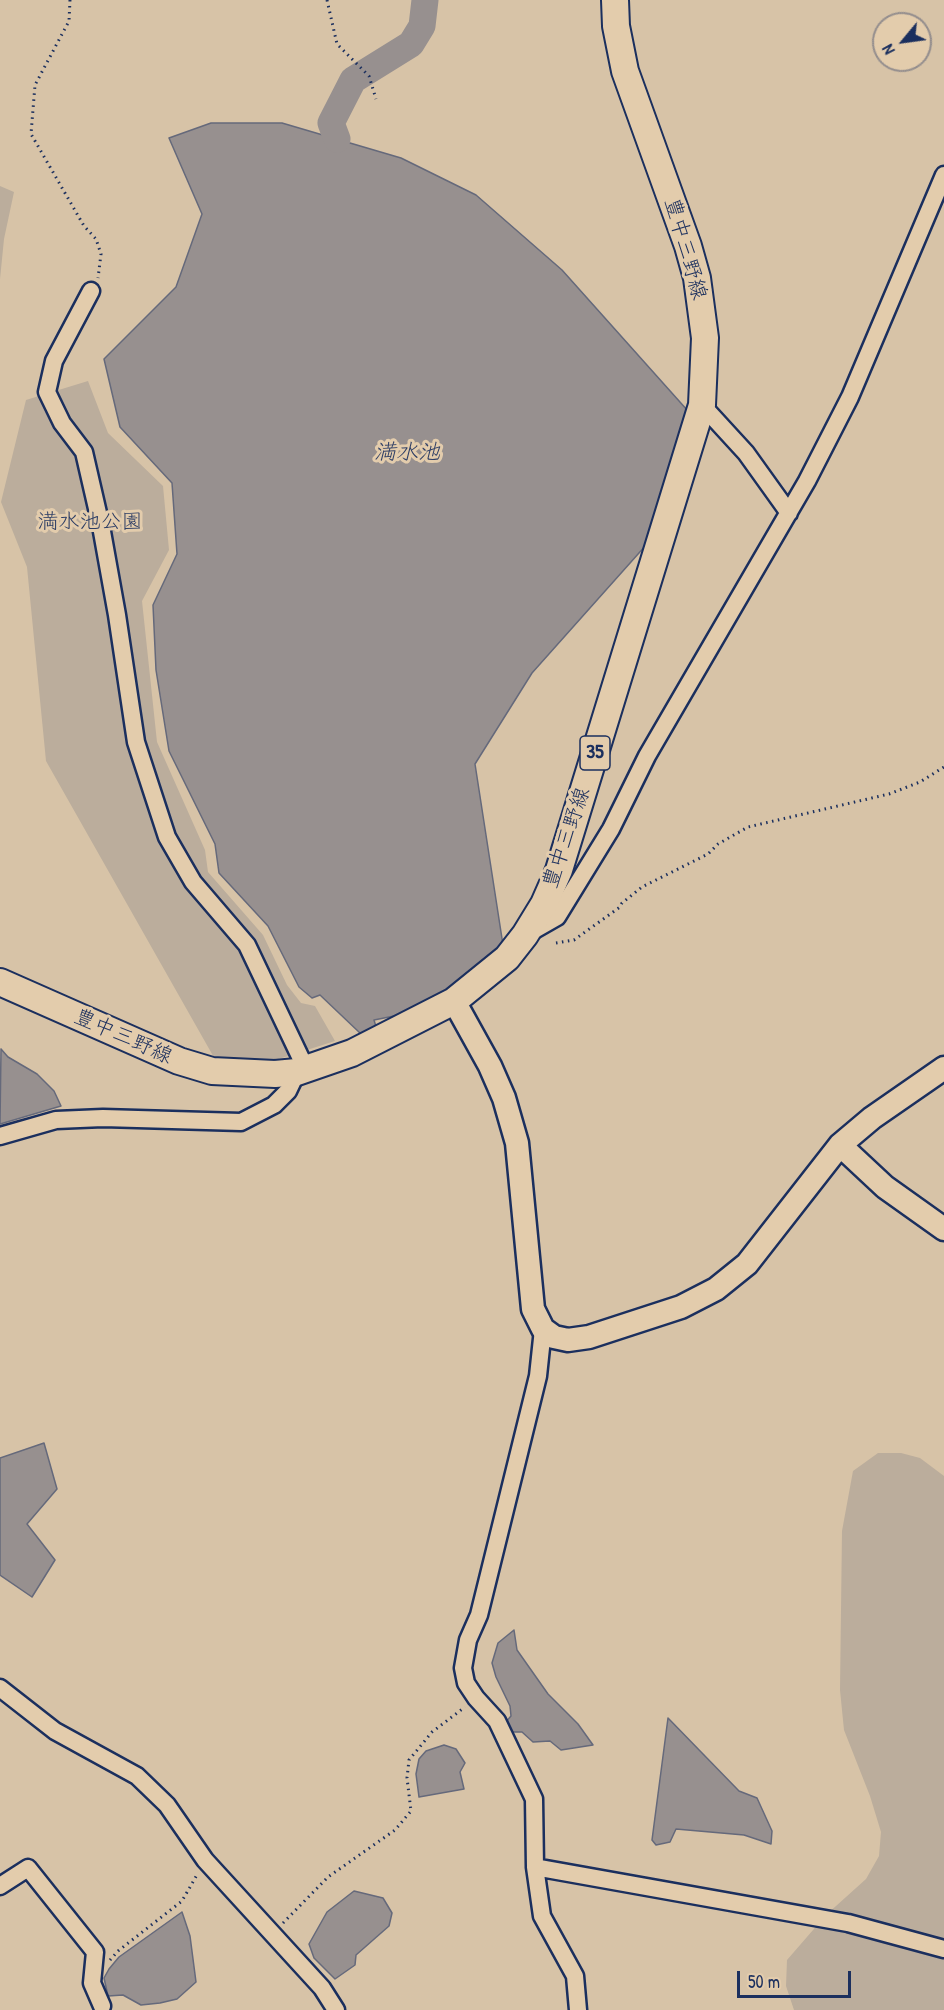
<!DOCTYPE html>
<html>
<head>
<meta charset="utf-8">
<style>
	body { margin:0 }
	#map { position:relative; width:944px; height:2010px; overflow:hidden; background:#d7c3a7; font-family:"Patrick Hand",sans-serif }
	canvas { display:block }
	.north { position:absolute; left:872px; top:12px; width:60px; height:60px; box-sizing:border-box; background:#e3ccac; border:2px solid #938d8d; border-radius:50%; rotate:241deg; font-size:16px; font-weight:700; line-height:24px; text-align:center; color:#1b2f5e }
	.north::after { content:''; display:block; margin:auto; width:21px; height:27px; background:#1b2f5e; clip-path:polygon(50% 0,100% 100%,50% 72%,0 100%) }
	.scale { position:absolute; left:737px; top:1971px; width:114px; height:27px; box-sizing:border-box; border:3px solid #1b2f5e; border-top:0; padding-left:8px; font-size:18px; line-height:21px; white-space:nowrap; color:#1b2f5e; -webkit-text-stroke:4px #e3ccac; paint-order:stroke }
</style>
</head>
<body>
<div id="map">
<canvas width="944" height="2010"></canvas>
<div class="north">N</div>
<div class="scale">50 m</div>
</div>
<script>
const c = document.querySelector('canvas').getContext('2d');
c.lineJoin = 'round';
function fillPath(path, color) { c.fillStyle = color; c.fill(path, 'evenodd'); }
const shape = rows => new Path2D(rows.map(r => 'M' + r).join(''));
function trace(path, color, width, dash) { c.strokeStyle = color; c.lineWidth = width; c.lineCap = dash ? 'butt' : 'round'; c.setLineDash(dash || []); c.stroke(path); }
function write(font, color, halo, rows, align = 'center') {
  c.font = font + ' "Patrick Hand","Klee One",sans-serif'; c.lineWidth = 6; c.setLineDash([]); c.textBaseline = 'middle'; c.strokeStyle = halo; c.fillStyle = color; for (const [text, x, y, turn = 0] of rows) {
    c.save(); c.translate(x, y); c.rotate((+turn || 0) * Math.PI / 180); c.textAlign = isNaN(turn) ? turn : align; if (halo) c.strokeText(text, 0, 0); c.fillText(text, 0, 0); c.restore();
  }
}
const green = shape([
	[0,186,14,192,4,239,0,279],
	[88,381,108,433,163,486,169,550,142,601,157,742,205,850,208,872,263,935,287,985,301,1003,315,1006,335,1041,263,1064,216,1061,46,761,27,567,1,502,26,400],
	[878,1453,901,1453,920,1458,944,1476,944,2010,794,2010,786,1986,787,1960,826,1915,866,1879,879,1856,881,1832,870,1796,844,1730,840,1690,842,1531,853,1471]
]);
const water = shape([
	[211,123,282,123,401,158,476,195,562,270,688,411,647,544,532,673,475,764,503,945,467,978,404,1014,374,1020,377,1030,361,1034,320,995,312,998,299,987,268,926,219,873,215,844,169,751,156,670,153,605,177,554,172,483,120,427,104,359,176,287,202,214,169,138,211,123],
	[1,1049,8,1057,37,1074,54,1091,61,1106,0,1124,1,1049],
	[44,1443,57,1489,27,1524,55,1560,32,1597,0,1575,0,1458,44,1443],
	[514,1630,517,1650,548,1694,578,1724,593,1745,561,1750,550,1741,533,1742,522,1732,509,1732,505,1723,511,1716,510,1706,496,1677,492,1663,498,1643,514,1630],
	[668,1718,739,1791,757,1798,772,1831,771,1844,744,1835,676,1829,670,1842,656,1845,652,1840,668,1718],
	[444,1745,456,1749,465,1763,460,1772,464,1789,419,1797,416,1774,419,1759,426,1751,444,1745],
	[354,1891,383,1898,392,1913,389,1926,356,1955,355,1965,335,1979,314,1958,309,1944,327,1912,354,1891],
	[182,1912,190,1936,196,1982,177,1999,160,2003,141,2005,123,1995,108,1996,104,1978,109,1969,119,1957,182,1912]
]);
const river = shape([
	[337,139,331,123,353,80,411,44,422,26,425,0]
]);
const path = shape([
	[70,0,69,21,35,85,31,134,84,226,96,239,101,254,98,278],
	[327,0,337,44,369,76,376,99],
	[556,943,574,940,620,907,622,903,642,887,708,854,718,844,748,827,889,794,920,782,944,767],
	[283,1923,328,1877,395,1830,411,1811,407,1778,409,1760,432,1732,465,1707],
	[110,1960,118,1951,182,1901,198,1873]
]);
const street = shape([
	[91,291,54,361,47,392,62,423,84,452,101,526,117,615,136,742,167,837,193,882,247,945,306,1069],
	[702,405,746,453,789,513],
	[529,933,557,917,611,829,647,756,807,481,850,397,944,175],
	[0,1136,56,1120,103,1118,241,1122,274,1105,288,1091,297,1072],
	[543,1329,538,1376,479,1615,468,1640,463,1668,466,1683,476,1698,497,1721,534,1799,535,1867,542,1916,575,1976,578,2010],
	[0,1688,55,1731,137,1776,167,1805,205,1860,322,1988,336,2010],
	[535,1867,848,1923,944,1949],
	[0,1886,28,1868,95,1952,92,1983,102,2006]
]);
const secondary = shape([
	[454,1001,490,1066,504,1098,517,1143,533,1309,543,1329,554,1337,568,1340,589,1337,681,1307,716,1289,747,1264,840,1145,872,1118,944,1068],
	[840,1145,885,1187,944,1229]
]);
const primary = shape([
	[0,982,179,1061,212,1071,275,1074,297,1072,352,1053,454,1001,507,958,525,935,544,904,559,870,702,405,705,338,697,278,688,246,625,71,616,26,615,0]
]);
const shields = [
	[595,753,30]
];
const shieldNames = [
	["35",595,753]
];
const streetNames = [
	["豊中三野線",685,249,74],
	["豊中三野線",567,838,-71],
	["豊中三野線",123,1037,24]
];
const parkNames = [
	["満水池公園",90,522]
];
const waterNames = [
	["満水池",407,453]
];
fillPath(green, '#bbad9c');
fillPath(water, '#97908f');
trace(water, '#65697b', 1.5);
trace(river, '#97908f', 27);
trace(street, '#1b2f5e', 21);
trace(secondary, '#1b2f5e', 27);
trace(primary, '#1b2f5e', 30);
trace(path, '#1b2f5e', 3, [1.5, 4.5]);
trace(street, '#e3ccac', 16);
trace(secondary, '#e3ccac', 22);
trace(primary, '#e3ccac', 26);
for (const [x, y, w] of shields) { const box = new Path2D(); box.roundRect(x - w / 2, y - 17, w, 34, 4.5); c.fillStyle = '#e3ccac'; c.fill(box); trace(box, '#1b2f5e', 1.5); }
write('bold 20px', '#1b2f5e', null, shieldNames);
write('21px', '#1b2f5e', '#e3ccac', streetNames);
write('21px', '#2b3c64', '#e3ccac', parkNames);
write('italic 22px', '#2e3e65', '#e3ccac', waterNames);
</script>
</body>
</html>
